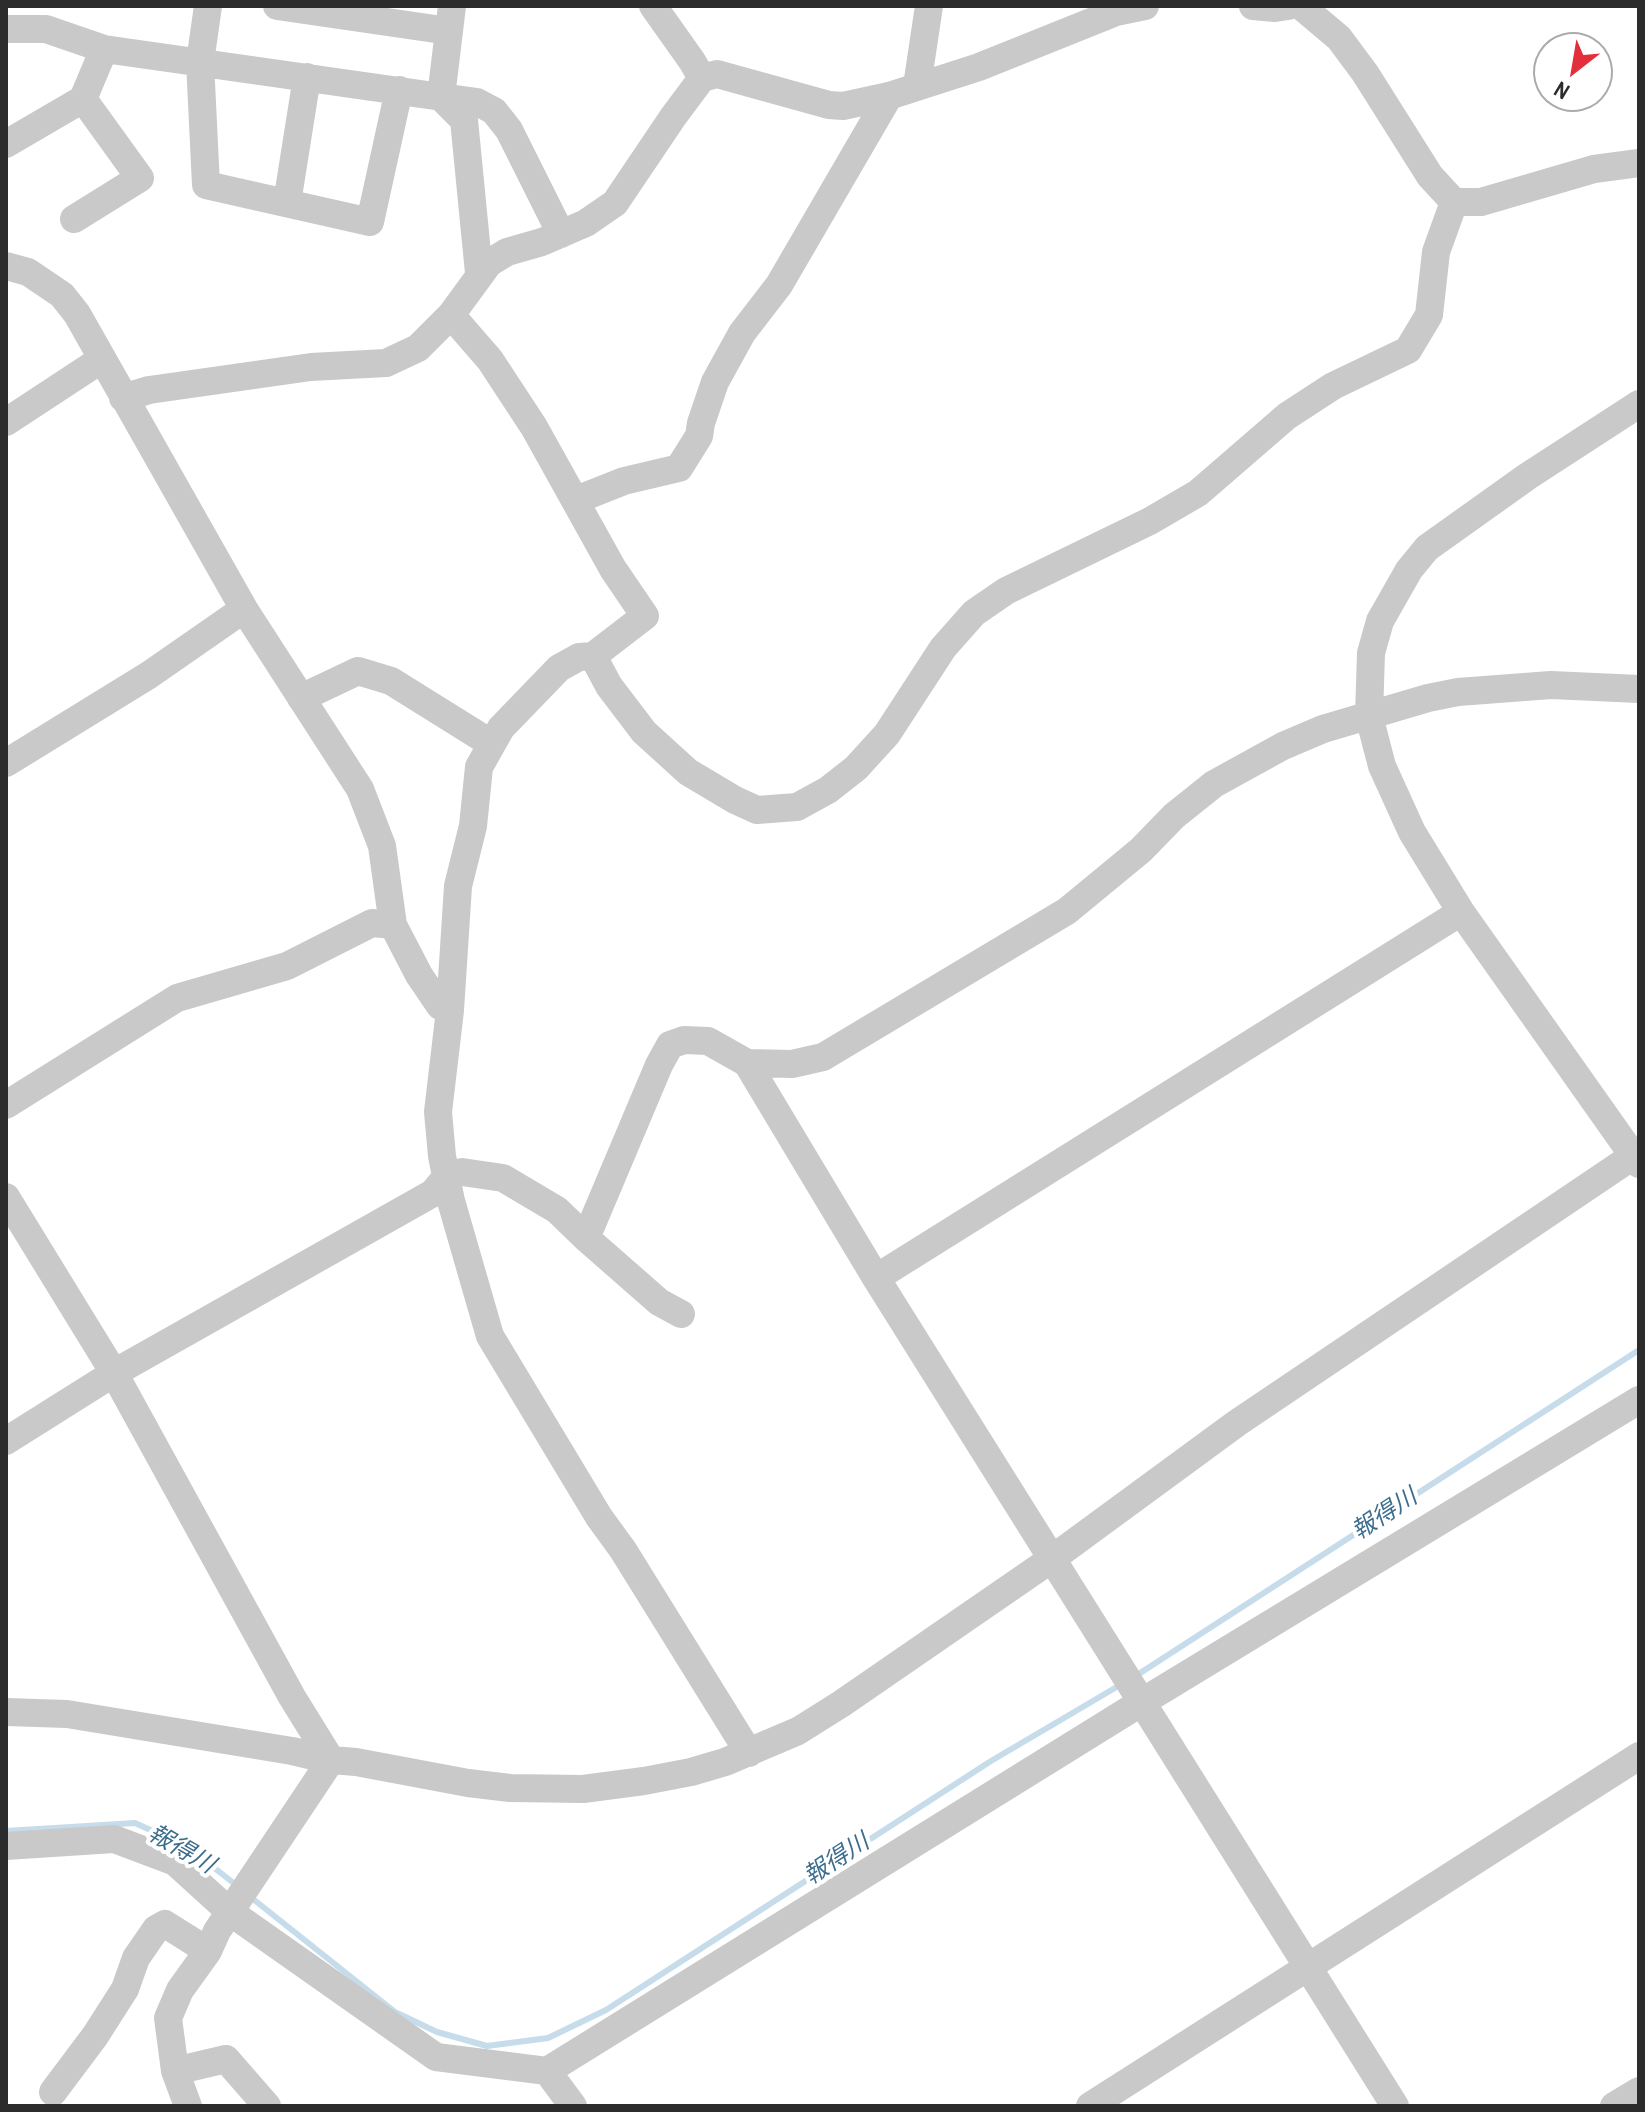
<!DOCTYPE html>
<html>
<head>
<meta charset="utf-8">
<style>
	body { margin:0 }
	#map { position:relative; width:1645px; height:2112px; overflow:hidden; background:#fff; font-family:"Archivo Narrow",sans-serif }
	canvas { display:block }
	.frame { position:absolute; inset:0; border:8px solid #2c2c2c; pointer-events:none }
	.north { position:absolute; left:1533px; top:32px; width:80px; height:80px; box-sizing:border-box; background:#fff; border:2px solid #ababab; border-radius:50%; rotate:211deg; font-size:22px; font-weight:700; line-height:32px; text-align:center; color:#2c2c2c }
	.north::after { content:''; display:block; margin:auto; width:28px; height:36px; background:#e22f3b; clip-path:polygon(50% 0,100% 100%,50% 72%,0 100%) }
</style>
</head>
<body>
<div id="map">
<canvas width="1645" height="2112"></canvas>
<div class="frame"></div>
<div class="north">N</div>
</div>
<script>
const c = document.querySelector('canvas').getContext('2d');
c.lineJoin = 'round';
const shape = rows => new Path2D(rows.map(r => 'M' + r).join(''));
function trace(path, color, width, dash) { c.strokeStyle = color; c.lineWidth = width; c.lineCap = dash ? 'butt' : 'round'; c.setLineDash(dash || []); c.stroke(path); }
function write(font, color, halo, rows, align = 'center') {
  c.font = font + ' "Archivo Narrow","Noto Sans JP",sans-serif'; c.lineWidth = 8; c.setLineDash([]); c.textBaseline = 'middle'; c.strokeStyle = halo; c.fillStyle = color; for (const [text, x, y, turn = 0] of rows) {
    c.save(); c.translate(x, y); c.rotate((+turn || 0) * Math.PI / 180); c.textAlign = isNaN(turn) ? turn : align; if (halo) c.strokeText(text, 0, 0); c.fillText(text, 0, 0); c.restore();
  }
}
const stream = shape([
	[1134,1677,1639,1350],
	[6,1831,135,1823,168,1838,217,1870,236,1885],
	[248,1895,395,2012,437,2032,487,2046,548,2038,606,2010,991,1761,1120,1685]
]);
const minor = shape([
	[208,6,200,62,206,185,370,222,399,90],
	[277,6,449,31],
	[452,6,441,97,464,120,479,273],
	[653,6,692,61,702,78],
	[1253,6,1275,8,1288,6],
	[1301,6,1339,38,1365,73,1430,176,1454,202,1481,202,1594,169,1639,163],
	[6,29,46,29,104,49,477,102,494,111,509,130,561,234],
	[917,86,929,6],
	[6,144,83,99,104,49],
	[287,203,307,77],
	[74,219,140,178,83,99],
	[6,266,28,272,62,295,77,314,244,609,360,789,382,846,393,925,419,975,440,1006,450,1010],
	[451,315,490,360,534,427,613,569,645,616,593,656,579,657,559,668,501,728,479,767,473,826,458,886,450,1010,438,1112,442,1156,451,1201,490,1336,599,1517,623,1550,749,1753],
	[123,398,149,390,311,367,386,363,418,348,451,315,489,263,507,252,542,242,586,223,615,203,673,117,702,78,717,74,829,105,843,106,889,96,979,67,1116,12,1145,6],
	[1639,404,1528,476,1427,548,1409,570,1380,621,1371,653,1369,716,1382,766,1412,832,1461,912,1639,1164],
	[6,422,102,359],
	[576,500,624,481,679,468,699,436,701,423,715,382,742,333,779,285,889,96],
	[593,656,609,686,644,732,688,772,735,800,757,810,797,807,828,790,856,768,887,734,943,648,974,613,1006,591,1150,521,1198,493,1287,416,1333,386,1408,350,1429,315,1436,252,1454,202],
	[301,698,358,671,391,681,492,744],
	[6,763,149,675,244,609],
	[747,1063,876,1278,1395,2106],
	[6,1105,177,998,287,966,372,923,393,925],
	[6,1197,114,1373,292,1697,331,1760],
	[586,1238,659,1302,681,1314],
	[876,1278,1461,912],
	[6,1441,114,1373,433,1193,447,1176,462,1172,503,1178,557,1210,586,1238,659,1065,670,1045,684,1040,708,1041,747,1063,792,1064,823,1057,1067,911,1141,850,1174,816,1214,784,1283,746,1323,729,1428,698,1458,692,1551,685,1639,689],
	[6,1712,67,1714,292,1751,331,1760,356,1762,468,1783,510,1788,583,1789,644,1781,691,1772,725,1762,798,1731,841,1704,1053,1558,1237,1423,1639,1152],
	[6,1846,114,1839,175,1862,230,1912,436,2057,547,2071,1142,1702,1639,1400],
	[175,2071,226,2059,267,2106],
	[547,2071,573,2106],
	[53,2092,95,2036,125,1989,136,1958,156,1929,165,1924,208,1951],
	[188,2106,175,2071,168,2018,180,1990,208,1951,217,1931,331,1760],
	[1090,2106,1639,1756],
	[1614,2106,1639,2091]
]);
const waterNames = [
	["報得川",1385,1515,-33],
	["報得川",181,1850,30],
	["報得川",837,1860,-33]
];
trace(stream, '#c6dcea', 6);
trace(minor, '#c9c9c9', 28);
write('italic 24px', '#3c6d8d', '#fff', waterNames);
</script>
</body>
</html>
